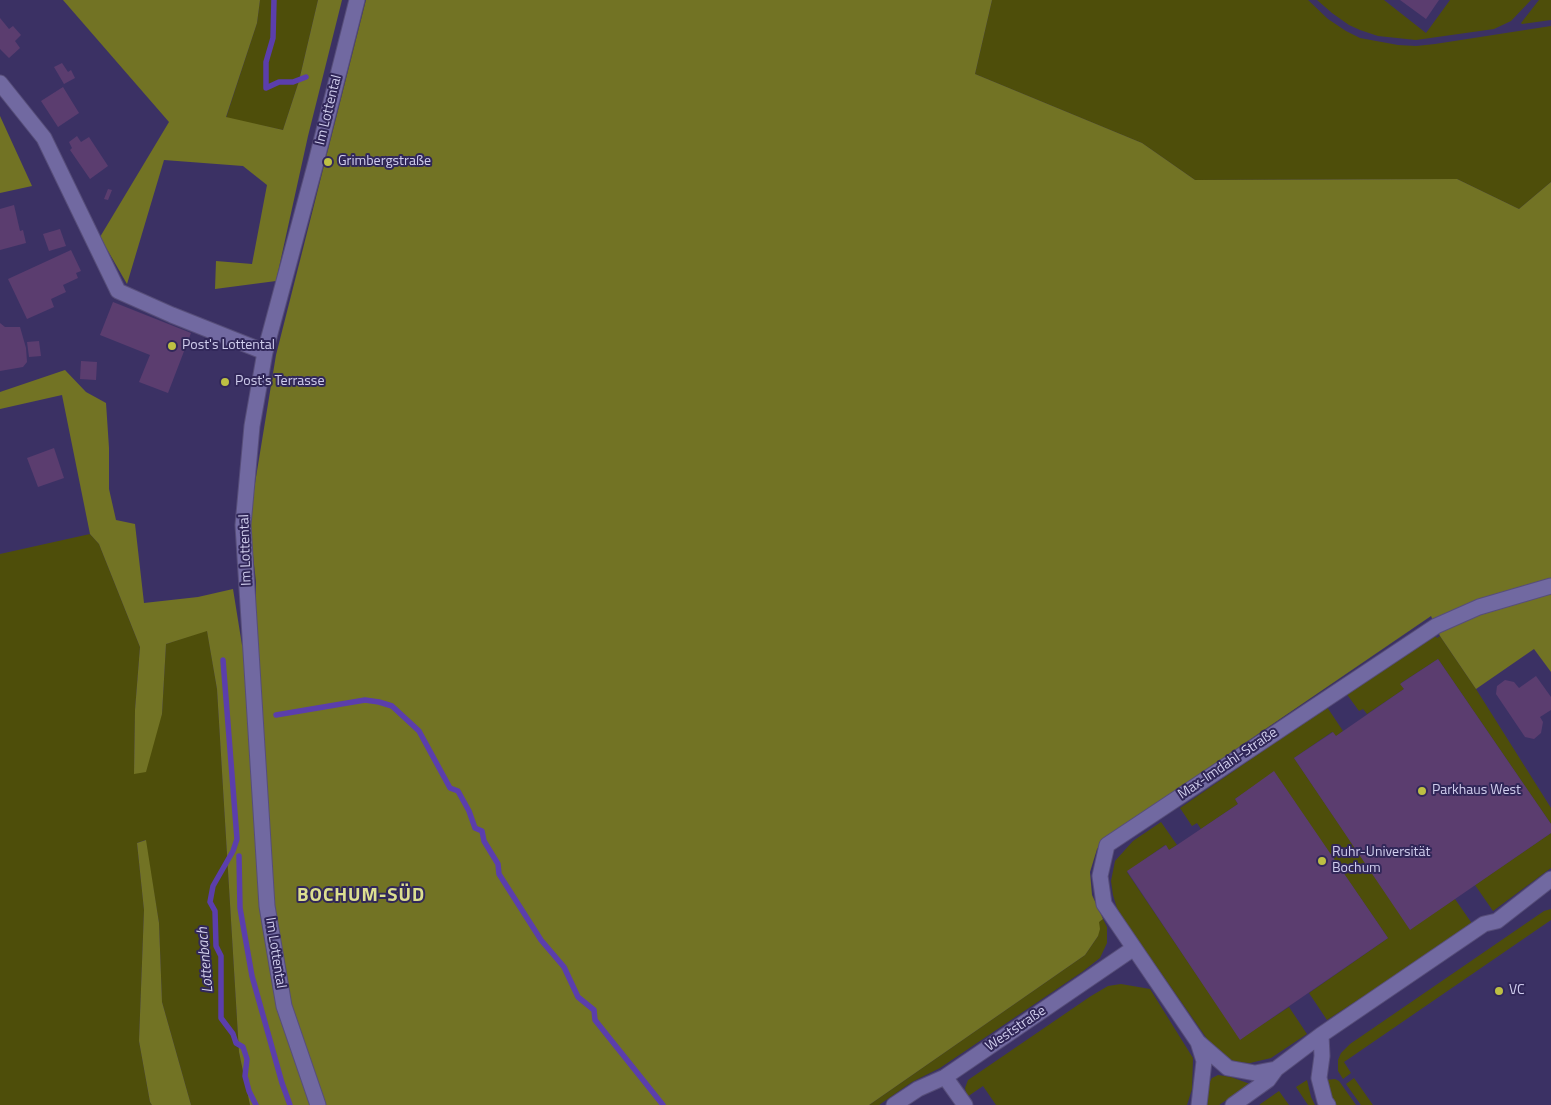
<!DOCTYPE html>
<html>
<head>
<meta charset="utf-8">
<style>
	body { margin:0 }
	canvas { display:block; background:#3b3164 }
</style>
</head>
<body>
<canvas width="1551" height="1105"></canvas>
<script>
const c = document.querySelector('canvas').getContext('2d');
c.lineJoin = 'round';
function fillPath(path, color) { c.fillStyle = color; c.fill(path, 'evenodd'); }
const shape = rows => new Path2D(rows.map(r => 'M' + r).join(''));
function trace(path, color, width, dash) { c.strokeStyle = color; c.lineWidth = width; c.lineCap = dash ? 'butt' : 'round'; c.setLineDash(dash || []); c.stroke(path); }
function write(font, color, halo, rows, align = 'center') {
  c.font = font + ' "Titillium Web",sans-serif'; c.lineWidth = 4; c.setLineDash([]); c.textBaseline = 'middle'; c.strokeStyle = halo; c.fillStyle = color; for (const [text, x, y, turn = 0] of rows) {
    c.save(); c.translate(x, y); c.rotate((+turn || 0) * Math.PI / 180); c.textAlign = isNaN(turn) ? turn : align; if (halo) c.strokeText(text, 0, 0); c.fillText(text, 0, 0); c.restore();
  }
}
const green = shape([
	[260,0,318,0,299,81,283,130,226,118,257,23],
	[992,0,1308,0,1328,19,1346,31,1360,38,1398,45,1416,46,1435,44,1551,26,1551,182,1519,209,1457,179,1195,180,1142,143,975,74],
	[1317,0,1384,0,1426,33,1450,0,1531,0,1511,21,1494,29,1416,40,1378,36,1360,30,1349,25,1332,13],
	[1539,0,1551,0,1551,20,1522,24,1521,23],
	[90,534,99,544,140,647,135,710,134,773,162,714,166,644,207,630,217,689,239,1052,250,1105,191,1105,162,1002,159,923,145,840,137,843,144,910,139,1041,150,1102,152,1105,0,1105,0,554],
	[1435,636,1437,638,1440,636,1476,689,1551,808,1551,824,1438,659,1401,683,1404,689,1367,714,1363,709,1359,711,1346,693],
	[1327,707,1343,731,1336,736,1332,732,1294,758,1410,929,1455,899,1473,925,1327,1020,1309,993,1388,938,1274,772,1235,799,1238,804,1201,829,1197,823,1192,826,1180,808],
	[1161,822,1177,845,1169,850,1165,845,1127,872,1240,1039,1289,1007,1307,1034,1271,1058,1250,1063,1237,1062,1226,1058,1212,1046,1122,917,1117,908,1113,895,1111,881,1115,861,1133,841],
	[1551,833,1551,868,1493,911,1475,885],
	[1551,909,1551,920,1344,1062,1351,1073,1343,1079,1338,1071,1338,1060,1341,1053,1350,1044,1544,911],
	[1103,919,1107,927,1107,943,1100,958,1082,972,940,1068,912,1082,879,1105,869,1105,1085,955,1098,936,1098,922],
	[1121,984,1150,989,1193,1058,1192,1089,1187,1105,996,1105,983,1086,967,1097,965,1088,968,1080,1091,996,1108,986],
	[1218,1075,1231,1077,1250,1084,1219,1105,1206,1105,1208,1085,1212,1078],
	[1354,1078,1373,1105,1361,1105,1346,1084],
	[1335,1079,1339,1081,1356,1105,1334,1105,1331,1100,1326,1080],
	[1307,1080,1311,1097,1315,1105,1308,1105,1296,1087],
	[1279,1091,1289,1105,1259,1105]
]);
const forest = shape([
	[63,0,260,0,257,23,226,117,283,130,299,81,318,0,342,0,308,136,276,281,215,289,216,261,252,264,267,185,243,166,164,160,127,284,100,237,169,122],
	[366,0,992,0,975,74,1142,143,1195,180,1457,179,1519,209,1551,182,1551,672,1534,649,1476,689,1440,636,1431,616,1104,839,1097,849,1090,872,1092,895,1103,919,1099,922,1100,929,1098,936,1085,955,869,1105,250,1105,239,1052,217,689,207,631,166,644,162,714,146,772,134,774,135,710,140,647,99,544,90,534,62,395,0,409,0,392,65,370,86,392,106,403,109,448,109,489,116,520,135,524,144,603,198,597,233,589,242,645,256,620,256,582,249,520,276,355],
	[0,116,32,186,0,193],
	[146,840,159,923,162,1002,191,1105,152,1105,150,1102,139,1041,144,910,137,843]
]);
const stream = shape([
	[274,0,273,38,266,62,266,88,279,82,293,82,306,77],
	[223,660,237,839,233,851,213,886,210,902,215,911,216,946,221,956,221,1018,233,1034,236,1043,243,1047,247,1059,245,1076,249,1091,256,1105],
	[276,715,365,700,379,702,392,706,419,731,450,788,458,791,469,811,475,828,482,831,484,841,498,864,499,874,541,940,564,967,578,997,594,1010,595,1020,663,1105],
	[239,856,240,908,252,976,282,1083,290,1105]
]);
const building = shape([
	[1400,0,1439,0,1426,19],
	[0,18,9,29,13,26,21,35,15,41,20,48,9,58,0,49],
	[62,63,68,72,71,70,75,78,64,84,54,67],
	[63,87,79,113,58,127,41,101],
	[77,136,81,142,89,137,108,166,90,179,70,150,72,148,69,142],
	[108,189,112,190,108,200,104,199],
	[14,205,20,231,23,230,26,243,0,250,0,209],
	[60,229,66,246,49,251,43,234],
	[71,250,81,271,76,273,78,278,63,285,66,292,51,299,54,307,27,319,8,279],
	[113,302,191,333,168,393,139,382,150,355,100,335],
	[0,323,5,327,20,327,26,348,27,362,23,367,0,371],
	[39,341,41,356,29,357,27,342],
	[81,361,97,362,96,380,80,379],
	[54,448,64,478,38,487,27,458],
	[1438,659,1551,824,1551,833,1410,930,1294,758,1333,732,1336,736,1404,689,1400,684],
	[1536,676,1551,697,1551,710,1540,717,1543,722,1541,733,1534,739,1525,737,1496,694,1497,686,1505,680,1514,682,1519,688],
	[1274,771,1388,938,1240,1040,1127,871,1166,845,1169,850,1177,845,1238,804,1235,799]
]);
const street = shape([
	[0,83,44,138,118,291,172,315,265,352],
	[1321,1035,1322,1056,1319,1078,1325,1101,1328,1105],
	[1198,1042,1204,1061,1199,1105],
	[1276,1069,1255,1073,1228,1068,1198,1042,1104,904,1100,876,1107,845,1436,626,1479,607,1551,586],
	[945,1077,965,1105],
	[318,1105,284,1006,267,906,243,525,252,426,265,352,316,162,357,0],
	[894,1105,918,1089,945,1077,1134,948],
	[1233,1105,1268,1080,1276,1069,1321,1035,1484,924,1497,921,1551,879]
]);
const markers = [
	[328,162,5,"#bdbf43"],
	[172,346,5,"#bdbf43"],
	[225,382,5,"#bdbf43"],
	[1422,791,5,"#bdbf43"],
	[1322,861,5,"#bdbf43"],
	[1499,991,5,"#bdbf43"]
];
const streetNames = [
	["Im Lottental",329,110,-76],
	["Im Lottental",246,550,-92],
	["Max-Imdahl-Straße",1228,764,-34],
	["Im Lottental",275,953,81],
	["Weststraße",1016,1029,-34]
];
const poiNames = [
	["Grimbergstraße",338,162],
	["Post's Lottental",182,346],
	["Post's Terrasse",235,382],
	["Parkhaus West",1432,791],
	["Ruhr-Universität",1332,853],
	["Bochum",1332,869],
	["VC",1509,991]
];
const waterNames = [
	["Lottenbach",206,960,-95]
];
const districtNames = [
	["BOCHUM-SÜD",361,896]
];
fillPath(green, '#4e4e0a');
fillPath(forest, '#727324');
trace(stream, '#5b3eac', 5.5);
fillPath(building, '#5b3d6f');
trace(street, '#574e7a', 17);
trace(street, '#7169a1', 15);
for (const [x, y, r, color] of markers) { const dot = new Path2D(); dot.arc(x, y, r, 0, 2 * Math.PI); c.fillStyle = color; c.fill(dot); trace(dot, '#312759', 2); }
write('14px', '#d1ceee', '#312759', streetNames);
write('14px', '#d1ceee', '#312759', poiNames, 'left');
write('italic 15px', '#d0cde9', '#312759', waterNames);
c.letterSpacing = '1px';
write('bold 19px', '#dcdf90', '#312759', districtNames);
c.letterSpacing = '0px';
</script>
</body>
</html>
